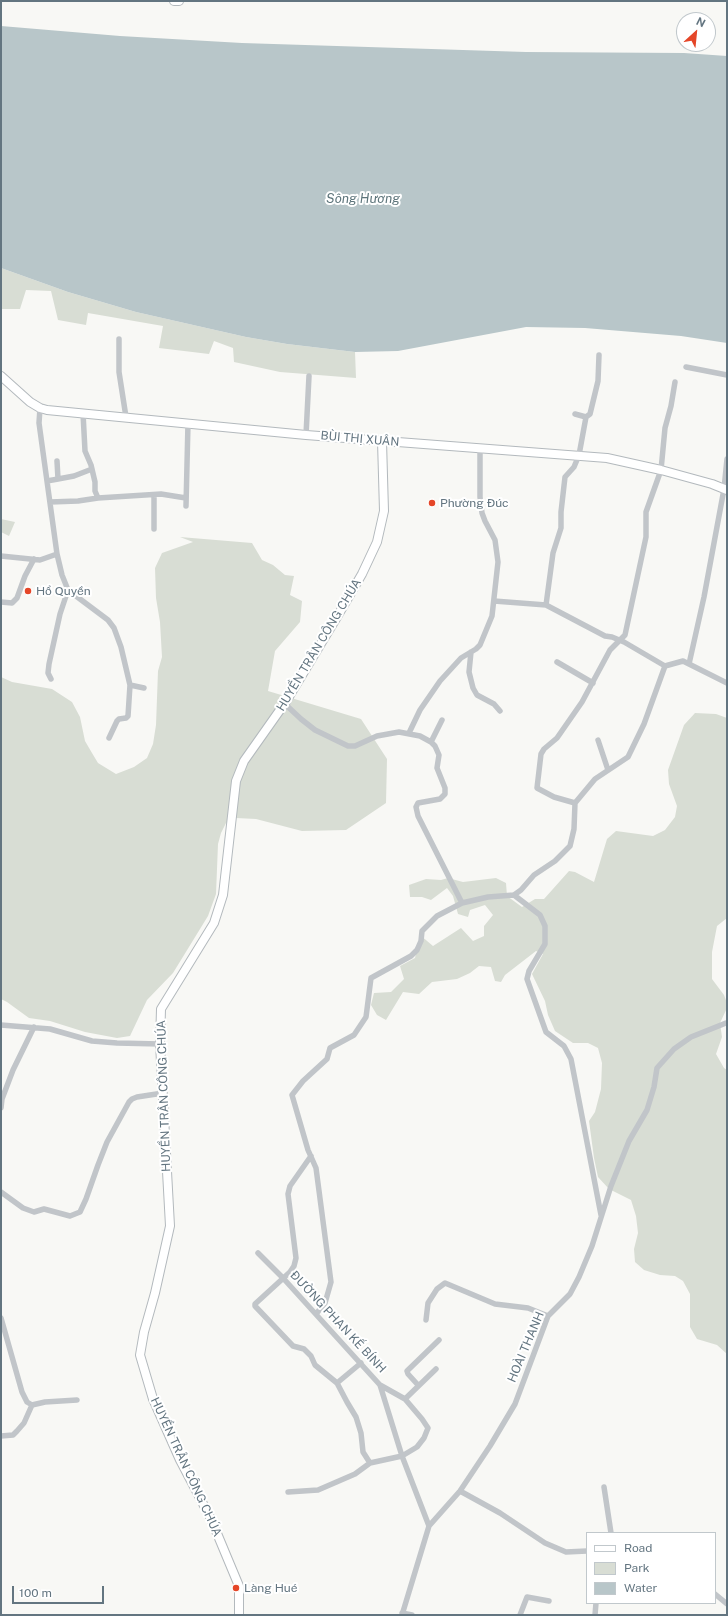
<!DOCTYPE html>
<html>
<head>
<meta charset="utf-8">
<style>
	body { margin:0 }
	#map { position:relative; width:728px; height:1616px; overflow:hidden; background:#f8f8f5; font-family:"Public Sans",sans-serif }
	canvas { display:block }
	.frame { position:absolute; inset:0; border:2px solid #637580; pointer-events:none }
	.legend { position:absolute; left:586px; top:1532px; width:130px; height:72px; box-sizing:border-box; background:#fff; border:1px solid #c1c8cc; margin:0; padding:5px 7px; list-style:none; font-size:12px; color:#637580 }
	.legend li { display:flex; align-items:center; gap:8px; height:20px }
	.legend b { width:20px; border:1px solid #c1c8cc }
	.north { position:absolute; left:676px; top:12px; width:40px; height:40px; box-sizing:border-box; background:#fff; border:1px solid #c1c8cc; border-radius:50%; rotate:27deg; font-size:11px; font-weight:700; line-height:16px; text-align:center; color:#637580 }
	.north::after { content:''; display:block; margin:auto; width:14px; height:18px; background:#e54628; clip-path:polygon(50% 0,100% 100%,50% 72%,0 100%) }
	.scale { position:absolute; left:12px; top:1586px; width:92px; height:18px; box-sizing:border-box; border:2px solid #637580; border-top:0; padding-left:5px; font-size:12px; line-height:14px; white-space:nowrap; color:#637580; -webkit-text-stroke:3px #fff; paint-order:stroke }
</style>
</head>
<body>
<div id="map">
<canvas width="728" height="1616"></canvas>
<div class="frame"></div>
<ul class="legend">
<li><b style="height:5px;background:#fff"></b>Road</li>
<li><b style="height:11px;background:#d8ddd4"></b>Park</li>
<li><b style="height:11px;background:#b8c6c9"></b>Water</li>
</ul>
<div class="north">N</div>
<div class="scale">100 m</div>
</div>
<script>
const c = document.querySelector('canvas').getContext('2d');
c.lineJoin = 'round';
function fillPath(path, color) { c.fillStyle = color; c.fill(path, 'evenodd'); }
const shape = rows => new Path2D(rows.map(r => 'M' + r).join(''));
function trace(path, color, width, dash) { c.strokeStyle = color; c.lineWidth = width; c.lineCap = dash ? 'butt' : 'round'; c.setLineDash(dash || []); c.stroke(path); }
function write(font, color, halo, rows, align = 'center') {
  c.font = font + ' "Public Sans",sans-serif'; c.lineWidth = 4; c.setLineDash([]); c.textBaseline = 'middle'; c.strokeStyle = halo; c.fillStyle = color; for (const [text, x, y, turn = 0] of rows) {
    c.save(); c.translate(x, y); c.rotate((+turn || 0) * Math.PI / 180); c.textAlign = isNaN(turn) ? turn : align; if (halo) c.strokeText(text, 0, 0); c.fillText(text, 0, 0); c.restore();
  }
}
const green = shape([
	[1,268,68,292,136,312,246,337,287,344,355,352,356,378,280,372,234,362,233,348,214,341,209,354,159,348,163,326,88,313,86,325,58,320,51,291,26,290,20,309,1,309],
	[1,519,15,522,9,536,1,532],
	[180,537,252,543,262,560,273,565,285,575,294,576,290,595,302,601,300,622,275,651,268,691,361,719,387,759,386,803,346,830,302,831,256,819,236,818,226,823,221,833,218,844,216,894,208,916,173,973,147,1000,130,1036,117,1038,85,1032,50,1021,29,1018,7,1002,1,999,1,677,12,682,52,689,72,702,80,717,85,741,92,753,98,763,116,774,134,767,147,758,153,744,156,725,158,671,162,657,160,622,156,598,155,568,162,553,193,542],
	[695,713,716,714,727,718,727,918,717,926,712,952,712,979,724,995,727,1003,727,1008,720,1023,722,1037,716,1054,724,1068,727,1070,727,1354,717,1345,697,1339,690,1327,690,1294,683,1281,675,1276,660,1275,644,1270,635,1262,634,1249,638,1233,636,1216,631,1200,609,1189,598,1177,594,1158,589,1121,595,1112,601,1089,602,1063,598,1048,588,1043,573,1043,555,1031,548,1015,545,1001,532,974,543,954,536,951,505,975,501,982,495,981,491,967,479,966,470,973,457,979,432,982,419,994,403,992,386,1020,377,1015,371,1005,374,993,391,992,404,979,400,966,415,958,420,935,433,946,461,928,473,941,484,936,484,926,493,915,485,905,470,910,468,917,458,914,453,896,447,888,431,900,422,897,410,897,409,885,426,879,441,880,448,878,463,882,496,878,506,883,507,896,522,907,535,899,544,899,569,871,575,872,594,882,607,839,616,831,653,836,665,830,675,817,677,806,669,784,668,770,684,725]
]);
const water = shape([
	[1,26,120,36,242,43,526,52,684,53,727,56,727,343,681,336,585,328,526,327,398,351,355,352,287,344,246,337,136,312,68,292,1,268]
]);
const street = shape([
	[119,339,119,372,126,417],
	[686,367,727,375],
	[83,413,85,451,91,465,95,482,95,491,98,498,161,494,186,498],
	[575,414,586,417,590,414,598,381,599,355],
	[306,435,309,376],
	[58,479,74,476,92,469],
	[47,481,58,479,57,461],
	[154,495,154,529],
	[50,502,78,501,98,498],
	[186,506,188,423],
	[57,554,62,575,68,590,108,620,114,628,121,647,130,685,144,688],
	[1,556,40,560,57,554,39,423,40,408],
	[494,601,546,605,605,636,612,637,624,642,665,666,683,661,727,683],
	[1,602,12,603,17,598,25,576,34,559],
	[546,605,553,553,561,528,561,512,565,477,574,467,579,455,586,417],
	[471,652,469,672,473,688,477,695,494,704,500,711],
	[557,662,593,683],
	[689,664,704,597,724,489,727,459],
	[51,679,48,673,49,664,60,614,68,590],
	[285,704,301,719,315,730,348,746,355,746,377,736,399,732,420,736,431,742,435,746,439,755,437,768,445,788,445,794,440,799,418,803,416,807,418,816,462,903],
	[409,733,420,710,440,681,461,658,476,649,480,645,492,616,498,562,495,540,485,521,482,513,480,497,480,448],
	[109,738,117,721,119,719,126,718,128,716,130,685],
	[598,740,608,770],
	[431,742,442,720],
	[575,803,554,797,537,788,541,754,544,749,557,738,582,702,610,650,625,635,646,537,646,512,661,470,665,428,671,406,675,382],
	[514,895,540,915,545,926,545,944,529,971,527,979,546,1032,564,1046,571,1059,601,1215],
	[1,1025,50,1029,92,1041,117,1043,160,1044],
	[1,1108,2,1099,13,1070,34,1027],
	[311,1156,290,1186,288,1194,296,1258,294,1266,290,1272,255,1304,255,1306,293,1346,304,1349,311,1356,315,1365,337,1383,347,1402,356,1417,361,1433,363,1452,370,1463],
	[1,1192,23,1208,34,1212,44,1209,70,1216,80,1212,86,1199,98,1165,107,1142,129,1102,132,1099,137,1097,163,1093],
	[258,1253,283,1278,380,1385,402,1456,429,1526],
	[316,1314,325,1303,331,1282,316,1168,308,1150,292,1095,303,1081,327,1059,330,1048,354,1035,366,1017,371,978,411,956,417,950,421,941,422,931,437,916,462,903,488,897,514,895,521,890,534,875,555,861,570,846,574,829,575,803,595,779,628,757,644,724,665,666],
	[1,1318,22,1392,27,1402,32,1405,45,1402,77,1400],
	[426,1320,428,1303,437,1289,445,1283,495,1304,528,1308,548,1316],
	[337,1383,361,1363],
	[418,1385,408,1374,407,1371,439,1340],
	[405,1399,436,1369],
	[1,1436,13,1435,17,1431,24,1423,32,1405],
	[604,1487,611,1533],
	[460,1491,500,1513,545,1543,566,1552,587,1551],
	[288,1492,318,1490,355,1474,370,1463,402,1456,417,1447,424,1438,428,1428,422,1419,405,1399,380,1385],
	[715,1594,727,1604],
	[402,1613,412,1615],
	[402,1615,429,1526,460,1491,490,1446,515,1404,548,1316,570,1294,579,1277,592,1246,611,1186,629,1141,647,1110,654,1087,657,1068,674,1049,691,1037,726,1023],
	[520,1615,527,1597,549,1601],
	[595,1615,596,1603]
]);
const secondary = shape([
	[174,1,179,1],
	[1,376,30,402,40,408,47,410,306,435,607,458,661,470,712,484,727,490],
	[239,1615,239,1586,211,1519,180,1460,153,1399,140,1355,144,1332,155,1293,170,1226,160,1044,161,1009,214,923,223,895,236,781,244,761,287,700,337,617,362,574,377,542,384,511,382,441]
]);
const markers = [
	[432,503,4,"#e54628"],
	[28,591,4,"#e54628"],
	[236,1588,4,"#e54628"]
];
const streetNames = [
	["BÙI THỊ XUÂN",360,439,5],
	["HUYỀN TRÂN CÔNG CHÚA",319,645,-59],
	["HUYỀN TRÂN CÔNG CHÚA",164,1096,-92],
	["ĐƯỜNG PHAN KẾ BÍNH",338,1322,47],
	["HOÀI THANH",526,1347,-67],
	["HUYỀN TRÂN CÔNG CHÚA",186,1467,65]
];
const poiNames = [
	["Phường Đúc",440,503],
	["Hổ Quyền",36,591],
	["Làng Hué",244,1588]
];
const waterNames = [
	["Sông Hương",363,199]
];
fillPath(green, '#d8ddd4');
fillPath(water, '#b8c6c9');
trace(secondary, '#b3b9bd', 10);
trace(street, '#c1c5c9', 5.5);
trace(secondary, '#fff', 8);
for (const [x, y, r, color] of markers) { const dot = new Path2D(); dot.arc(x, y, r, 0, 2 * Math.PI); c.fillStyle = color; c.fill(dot); trace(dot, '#fff', 1.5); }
write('12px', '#637580', '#fff', streetNames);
write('12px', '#637580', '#fff', poiNames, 'left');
write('italic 13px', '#5e757b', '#fff', waterNames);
</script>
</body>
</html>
